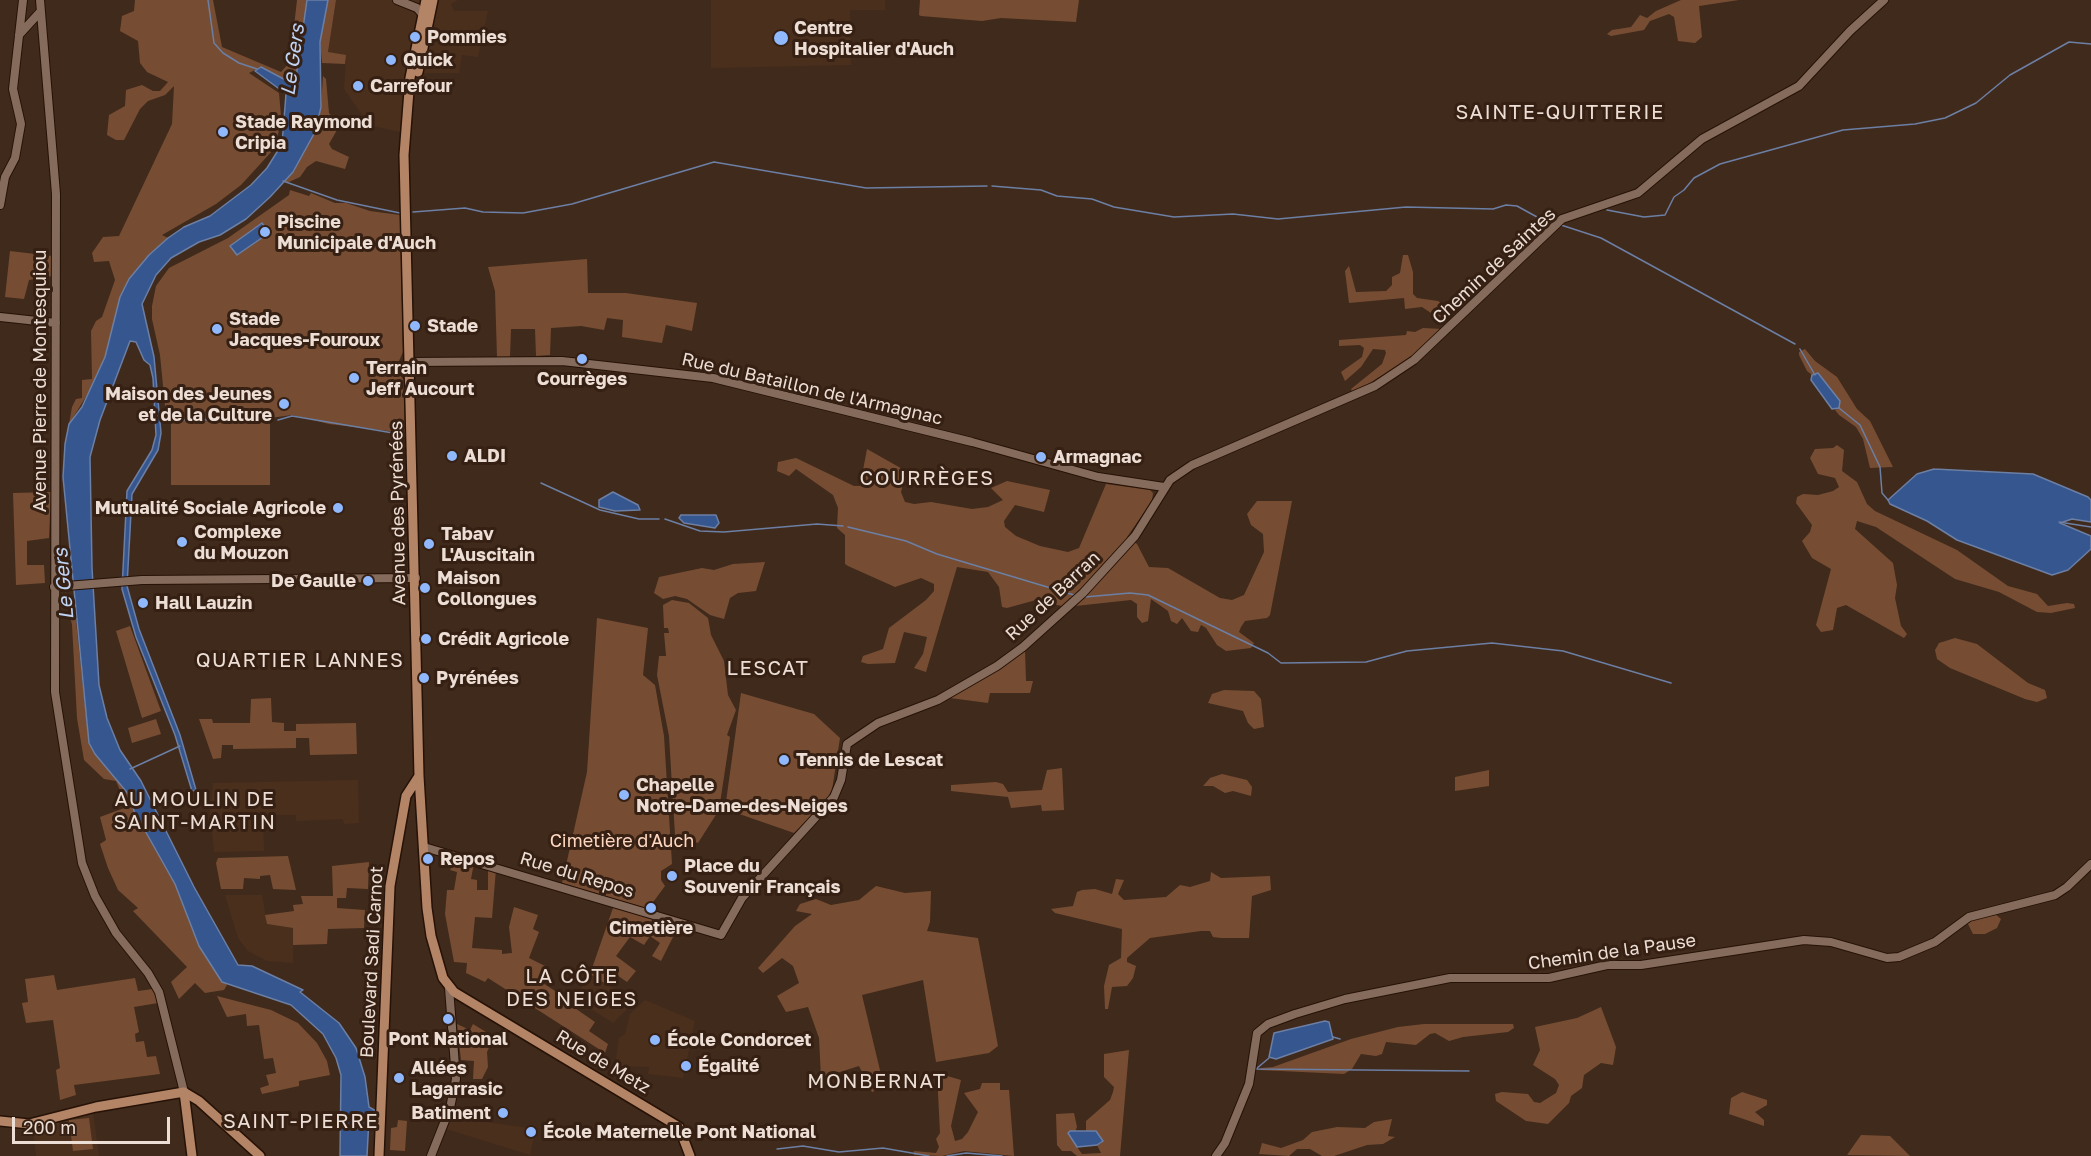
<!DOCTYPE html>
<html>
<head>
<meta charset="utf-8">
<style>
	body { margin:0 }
	#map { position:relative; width:2091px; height:1156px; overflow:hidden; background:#402a1c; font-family:"Golos Text",sans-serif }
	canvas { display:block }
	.scale { position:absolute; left:12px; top:1117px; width:158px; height:27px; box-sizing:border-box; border:3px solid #edded5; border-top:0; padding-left:8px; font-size:18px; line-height:21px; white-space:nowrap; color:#edded5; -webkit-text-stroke:4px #352013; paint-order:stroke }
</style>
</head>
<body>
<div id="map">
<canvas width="2091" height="1156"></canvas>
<div class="scale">200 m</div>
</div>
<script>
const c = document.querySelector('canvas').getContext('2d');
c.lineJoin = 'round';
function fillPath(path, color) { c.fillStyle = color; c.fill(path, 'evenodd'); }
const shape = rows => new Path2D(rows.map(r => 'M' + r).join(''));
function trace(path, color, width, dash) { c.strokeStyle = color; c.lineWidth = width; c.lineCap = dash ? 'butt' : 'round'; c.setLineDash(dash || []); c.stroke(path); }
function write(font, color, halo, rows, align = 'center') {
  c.font = font + ' "Golos Text",sans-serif'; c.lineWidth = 6; c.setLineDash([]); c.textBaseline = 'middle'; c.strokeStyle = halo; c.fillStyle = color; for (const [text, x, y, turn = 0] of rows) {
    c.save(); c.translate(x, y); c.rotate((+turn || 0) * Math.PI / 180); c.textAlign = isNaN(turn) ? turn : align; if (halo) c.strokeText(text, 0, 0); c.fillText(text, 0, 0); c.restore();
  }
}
const built = shape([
	[336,0,458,0,451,4,454,11,488,11,478,57,462,55,459,73,407,73,400,132,369,125,344,89,346,56,328,53],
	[711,0,885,0,885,10,850,10,851,65,711,68],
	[358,780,359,823,344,824,343,819,296,821,296,815,263,815,264,851,214,852,210,814,213,783],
	[225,895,262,895,267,924,293,928,293,963,267,961,248,951,238,938],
	[590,974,634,1002,613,1023,577,1000,572,1003],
	[645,1000,695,1021,683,1078,648,1074,649,1067,615,1066,619,1038,625,1034,630,1014],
	[93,1112,99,1156,36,1156,33,1127],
	[451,1117,536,1129,530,1155,446,1129]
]);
const green = shape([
	[135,0,213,0,222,47,281,72,290,62,297,0,307,0,295,86,261,67,249,73,279,93,281,116,277,141,273,150,241,185,216,204,162,235,168,238,149,255,112,329,105,357,92,387,69,424,72,407,76,399,82,398,82,380,92,379,91,331,96,321,102,317,115,280,109,261,94,262,92,253,103,237,119,236,172,124,174,86,165,95,148,101,140,109,124,140,116,140,107,135,109,115,125,106,126,90,142,85,153,91,160,91,168,82,147,72,140,63,138,41,120,31,122,16,134,11],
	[328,0,336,0,328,52,346,55,345,64,322,63,320,42],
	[920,0,1079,0,1076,22,1001,18,982,21,921,16,919,15],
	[1681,0,1739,0,1699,6,1702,37,1695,43,1678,41,1674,17,1669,14,1650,21,1644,30,1611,36,1607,34,1612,30,1631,27,1640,15,1647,18,1656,11],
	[323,76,326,79,329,113,336,121,337,130,329,144,332,149,349,157,345,169,316,161,307,167,300,177,289,182,284,182,293,172,321,107],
	[290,190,309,196,311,193,335,203,346,203,370,211,400,215,403,352,395,370,404,380,405,433,329,424,292,415,270,418,270,485,171,485,171,424,166,416,160,355,152,319,152,306,156,286,169,268,228,238,289,195],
	[10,251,52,256,52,276,29,280,24,299,5,297],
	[1403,255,1408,255,1413,272,1413,294,1417,298,1438,301,1444,305,1443,316,1437,317,1422,307,1405,309,1404,298,1349,303,1345,271,1349,266,1356,292,1386,291,1392,285,1392,277,1400,273],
	[587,259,588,293,626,293,697,303,692,331,666,325,662,343,622,337,623,320,607,318,604,330,581,326,551,328,550,355,536,356,535,329,511,329,510,357,497,357,495,291,488,267],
	[1423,328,1442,329,1415,356,1353,393,1351,389,1382,364,1386,353,1385,350,1373,349,1361,367,1345,381,1341,372,1362,357,1364,348,1360,345,1339,346,1339,340,1406,335,1407,331,1415,332],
	[1805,349,1815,361,1837,377,1857,409,1870,421,1893,467,1870,468,1863,439,1856,427,1839,415,1835,410,1839,408,1814,374,1812,375,1807,371,1799,355,1799,352],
	[1837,445,1844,450,1842,471,1857,482,1867,504,1875,511,1957,550,2008,586,2037,594,2048,606,2067,603,2074,604,2075,608,2051,613,2037,612,1999,592,1955,579,1876,527,1857,521,1855,529,1893,563,1897,585,1895,598,1901,626,1907,634,1904,638,1846,605,1837,608,1833,630,1821,632,1816,625,1831,569,1812,558,1802,541,1810,532,1812,525,1796,503,1797,497,1803,494,1818,495,1833,491,1839,487,1835,478,1818,474,1810,458,1815,449,1833,448],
	[867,449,906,471,901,492,905,502,914,504,931,502,972,509,988,507,1003,500,991,488,1007,481,1050,490,1044,512,1015,505,1004,521,1005,527,1016,536,1040,546,1068,552,1079,548,1106,484,1150,490,1153,493,1152,501,1127,537,1137,544,1149,567,1168,568,1220,598,1232,600,1244,595,1264,552,1263,534,1251,525,1247,514,1257,501,1292,501,1270,615,1267,618,1245,621,1241,627,1239,632,1254,643,1251,648,1226,651,1217,645,1206,628,1201,625,1198,632,1191,631,1182,618,1177,624,1171,621,1168,611,1151,599,1148,621,1142,623,1137,617,1137,604,1131,600,1066,607,1036,600,1007,608,1002,607,999,587,988,572,957,567,926,672,914,668,923,654,927,637,904,632,895,663,868,664,861,662,863,656,883,649,889,628,926,600,934,591,934,584,921,578,895,587,848,566,845,564,845,535,837,528,838,508,833,495,796,469,789,476,777,471,778,462,796,458,854,486,860,486],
	[51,492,49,538,27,541,27,565,44,565,45,583,16,585,13,493],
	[765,562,756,591,738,593,730,598,724,619,710,615,687,599,675,596,663,599,654,593,659,577,702,568,714,570,733,564],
	[65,592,74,603,89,743,95,754,130,796,134,811,175,884,199,946,227,985,224,990,205,993,195,983,179,999,171,982,187,967,133,911,138,908,118,890,108,868,100,844,106,840,100,817,127,807,116,781,104,779,84,760,77,718,72,625],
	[672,600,689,603,708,618,711,635,724,661,728,695,736,710,727,735,730,737,719,810,698,843,675,835,669,736,657,675,659,656,666,656,664,633,669,633,668,628,664,628,663,605],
	[597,618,648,628,643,675,655,685,664,736,672,864,661,871,661,880,665,886,648,909,562,883,587,772],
	[130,626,161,711,142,718,116,631],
	[1955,638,1977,644,2028,683,2045,690,2047,698,2037,702,2025,699,1950,668,1937,659,1935,650,1939,643],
	[1025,650,1026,681,1033,681,1030,693,990,693,988,703,950,698,1000,669],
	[1224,690,1254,691,1261,699,1264,727,1254,729,1248,723,1243,711,1208,703,1212,694],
	[741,693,814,714,840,738,832,790,825,802,794,833,725,809],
	[271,698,272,722,284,723,284,731,296,731,296,724,356,723,357,754,310,755,309,738,296,738,296,748,233,749,233,745,222,745,221,758,213,759,199,719,212,719,213,723,250,723,251,699],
	[156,719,161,734,132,743,128,728],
	[1062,768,1064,810,1042,811,1041,805,1011,808,1008,797,951,791,951,785,996,782,1003,784,1008,792,1042,790,1047,770],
	[1489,770,1489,786,1455,791,1455,777],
	[1222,774,1247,780,1252,787,1251,796,1233,791,1225,793,1213,786,1203,786,1210,778],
	[288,856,296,890,273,889,270,875,260,876,260,879,244,878,243,889,221,889,216,863,218,858],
	[456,858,474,863,471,879,477,880,477,890,488,890,488,867,496,869,492,918,475,917,472,948,502,950,502,954,512,953,509,927,514,907,538,915,533,929,539,932,529,958,547,967,541,982,571,1001,569,1004,595,1022,589,1031,608,1044,605,1053,488,978,485,982,466,973,467,963,454,962,445,914,447,890,454,890,457,872,450,870],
	[369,862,368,889,347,888,346,898,337,898,337,908,365,910,364,928,328,929,327,944,293,945,293,928,267,924,265,915,294,911,293,905,303,904,301,896,333,896,332,866],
	[1211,872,1221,878,1270,876,1271,890,1252,896,1249,938,1221,938,1213,937,1210,931,1201,931,1150,938,1127,958,1127,962,1136,966,1133,978,1127,986,1112,987,1108,1009,1105,1009,1104,986,1109,965,1121,958,1122,929,1055,913,1051,909,1073,906,1077,892,1082,890,1095,889,1112,894,1116,879,1124,880,1118,894,1124,900,1166,897,1180,885,1190,887,1210,881],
	[876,886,905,893,931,891,930,922,927,931,978,938,998,1046,989,1053,936,1062,923,980,862,995,884,1087,872,1092,859,1066,821,1078,819,1038,808,1007,786,1012,777,996,799,983,793,966,782,958,763,973,758,968,795,926,812,914,796,911,800,904,816,899,831,905,859,900],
	[614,905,679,925,661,961,652,956,660,943,650,936,644,945,630,937,616,956,636,971,627,982,614,973,606,984,590,974],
	[1994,913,2001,919,1997,928,1985,934,1973,934,1967,922],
	[54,975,57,990,135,978,138,991,153,989,158,1003,134,1007,139,1032,135,1034,136,1042,144,1041,147,1057,156,1056,160,1074,74,1085,76,1095,60,1100,56,1070,60,1068,53,1020,26,1023,22,1003,28,1002,25,979],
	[217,996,271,1010,298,1023,317,1043,327,1061,330,1075,299,1081,299,1086,262,1094,260,1088,269,1085,266,1075,276,1073,273,1058,264,1059,259,1025,247,1026,246,1014,227,1017],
	[1601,1007,1616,1047,1613,1065,1601,1063,1584,1075,1582,1088,1571,1096,1569,1103,1548,1124,1526,1121,1496,1101,1495,1094,1502,1092,1528,1094,1534,1102,1540,1103,1556,1093,1559,1085,1555,1079,1533,1065,1540,1050,1535,1027,1577,1018],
	[457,1024,470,1030,473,1024,494,1037,487,1052,488,1067,482,1079,473,1079,474,1061,461,1060],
	[1424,1024,1513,1024,1514,1028,1508,1032,1463,1037,1449,1041,1435,1033,1430,1034,1416,1045,1386,1042,1382,1054,1376,1056,1361,1054,1352,1069,1344,1074,1259,1070,1261,1068,1273,1067,1351,1039,1398,1027],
	[1129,1050,1120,1156,1077,1156,1071,1151,1062,1151,1057,1145,1056,1114,1074,1113,1077,1127,1075,1132,1070,1131,1077,1147,1082,1154,1101,1153,1097,1145,1101,1143,1096,1131,1086,1131,1086,1121,1110,1100,1113,1092,1114,1087,1104,1077,1104,1054],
	[937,1073,961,1080,951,1126,955,1141,962,1139,968,1132,978,1112,964,1093,980,1089,982,1083,1000,1083,1000,1090,1009,1090,1014,1156,964,1151,942,1156,914,1155,914,1151,936,1153,939,1147,936,1139,940,1133],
	[1742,1092,1767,1100,1767,1105,1755,1112,1764,1120,1764,1126,1729,1114,1731,1098],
	[89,1118,93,1149,73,1151,69,1120],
	[1392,1119,1388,1136,1395,1137,1383,1144,1367,1145,1334,1156,1322,1156,1310,1149,1297,1149,1289,1156,1259,1154,1262,1143,1281,1148,1303,1140,1312,1132,1337,1127,1365,1128,1374,1122],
	[398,1120,407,1121,405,1151,390,1150,391,1128,397,1127],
	[1861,1135,1890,1136,1910,1156,1847,1155]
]);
const water = shape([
	[307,0,328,0,320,42,321,107,315,132,293,172,270,197,246,219,220,235,199,242,171,258,156,275,142,304,154,357,161,433,158,450,132,494,127,586,139,629,180,735,196,790,192,791,175,735,136,637,122,589,127,491,152,450,156,435,153,378,150,365,144,360,136,342,130,341,100,420,90,457,92,568,99,685,107,718,120,750,141,781,194,887,238,965,252,966,303,990,300,992,339,1023,356,1048,365,1077,369,1107,376,1111,376,1115,369,1118,367,1156,340,1156,341,1075,336,1058,323,1034,291,1005,222,982,199,946,175,884,134,811,130,796,95,754,89,743,63,477,65,444,69,424,82,407,105,357,120,297,129,279,149,255,168,238,184,227,210,216,251,185,267,168,282,144,286,94,255,71,261,67,295,85,307,0],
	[262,223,269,233,237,255,230,246,262,223],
	[1818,373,1840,401,1839,408,1832,409,1811,380,1812,375,1818,373],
	[1934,469,2033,474,2088,497,2091,500,2091,522,2072,519,2060,523,2091,536,2091,549,2068,570,2052,575,1957,540,1927,521,1890,504,1888,500,1917,474,1934,469],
	[613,492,638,505,640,510,615,511,599,507,599,500,613,492],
	[681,515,716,515,719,523,715,528,684,523,679,518,681,515],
	[1325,1021,1329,1022,1333,1039,1276,1059,1269,1057,1274,1033,1325,1021],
	[1070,1131,1096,1131,1103,1141,1097,1145,1077,1147,1068,1133,1070,1131]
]);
const stream = shape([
	[208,0,214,43,223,53,239,63,257,69],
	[283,181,337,200,400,213],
	[992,186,1041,190,1057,196,1092,199,1114,207,1174,217,1233,214,1278,219,1406,207,1493,209,1506,205,1517,206,1537,217,1555,221],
	[1607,210,1644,217,1665,215,1674,197,1684,190,1694,178,1720,164,1843,130,1915,124,1945,118,1976,103,2010,75,2069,42,2091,44],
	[413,212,465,208,483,212,523,213,572,204,714,162,866,188,987,186],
	[1561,225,1601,238,1795,344],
	[1800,349,1815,375],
	[1839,408,1860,425,1880,467,1882,493,1888,500],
	[173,420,208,420],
	[233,420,272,420],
	[278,420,292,416,399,434],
	[541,483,600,510,639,519,659,519],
	[665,519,700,531,724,532,817,524,843,526],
	[2059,522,2091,527],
	[848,527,906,541,937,554,1074,595],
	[1085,597,1130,593,1148,595,1268,653,1281,663,1366,662,1407,651,1492,643,1563,651,1671,683],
	[130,769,180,746],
	[1333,1037,1340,1039],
	[1269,1058,1256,1069,1469,1071],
	[777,1149,803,1146,839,1152,883,1148,929,1156],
	[947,1156,966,1153,1002,1156]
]);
const minor = shape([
	[40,0,56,194,55,692,82,863,95,896,116,933,148,973,159,992,184,1092],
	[397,0,417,8,423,15],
	[19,35,40,12],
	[0,205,5,177,15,158,21,124,13,89,23,0],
	[0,317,56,323],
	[410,362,562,361,713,378,972,442,1098,477,1164,487],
	[54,587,142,580,416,578],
	[424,847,721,935,742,898,834,797,841,780,847,744,878,723,938,700,997,666,1023,647,1083,593,1135,536,1170,480,1192,465,1375,386,1414,360,1562,219,1638,193,1702,139,1799,86,1850,31,1884,0],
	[431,1156,450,1108,456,1079,449,988],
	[1216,1156,1225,1143,1249,1084,1257,1033,1268,1024,1295,1014,1345,999,1450,978,1549,978,1607,965,1641,965,1804,940,1831,942,1887,958,1899,957,1935,942,1969,917,2055,895,2067,887,2091,864]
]);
const major = shape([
	[426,0,410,78,404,155,419,776,427,908,431,936,443,978,454,992,679,1127,690,1156],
	[418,72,433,0],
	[184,1092,199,1101,260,1156],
	[184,1092,192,1156],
	[0,1121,29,1124,96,1107,184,1092],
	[379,1156,390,886,406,796,419,776]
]);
const markers = [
	[415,37,6,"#90b8fd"],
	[781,38,8,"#90b8fd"],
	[391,60,6,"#90b8fd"],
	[358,86,6,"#90b8fd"],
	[223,132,6,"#90b8fd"],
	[265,232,6,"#90b8fd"],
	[415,326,6,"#90b8fd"],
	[217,329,6,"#90b8fd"],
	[582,359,6,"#90b8fd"],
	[354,378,6,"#90b8fd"],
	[284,404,6,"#90b8fd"],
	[452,456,6,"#90b8fd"],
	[1041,457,6,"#90b8fd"],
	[338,508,6,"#90b8fd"],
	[182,542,6,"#90b8fd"],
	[429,544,6,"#90b8fd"],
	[368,581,6,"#90b8fd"],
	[425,588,6,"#90b8fd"],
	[143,603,6,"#90b8fd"],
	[426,639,6,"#90b8fd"],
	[424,678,6,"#90b8fd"],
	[784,760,6,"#90b8fd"],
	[624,795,6,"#90b8fd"],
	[428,859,6,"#90b8fd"],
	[672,876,6,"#90b8fd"],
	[651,908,6,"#90b8fd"],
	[448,1019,6,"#90b8fd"],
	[655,1040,6,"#90b8fd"],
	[686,1066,6,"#90b8fd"],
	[399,1078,6,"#90b8fd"],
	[503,1113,6,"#90b8fd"],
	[531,1132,6,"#90b8fd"]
];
const poiNames = [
	["Centre",794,28],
	["Hospitalier d'Auch",794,49],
	["Pommies",427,37],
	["Quick",403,60],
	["Carrefour",370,86],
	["Stade Raymond",235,122],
	["Cripia",235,143],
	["Piscine",277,222],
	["Municipale d'Auch",277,243],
	["Stade",229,319],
	["Jacques-Fouroux",229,340],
	["Stade",427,326],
	["Terrain",366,368],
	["Jeff Aucourt",366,389],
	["Courrèges",582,379,"center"],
	["Maison des Jeunes",272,394,"right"],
	["et de la Culture",272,415,"right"],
	["ALDI",464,456],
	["Armagnac",1053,457],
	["Mutualité Sociale Agricole",326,508,"right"],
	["Complexe",194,532],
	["du Mouzon",194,553],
	["Tabav",441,534],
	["L'Auscitain",441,555],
	["Maison",437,578],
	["Collongues",437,599],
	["De Gaulle",356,581,"right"],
	["Hall Lauzin",155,603],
	["Crédit Agricole",438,639],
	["Pyrénées",436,678],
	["Tennis de Lescat",796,760],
	["Chapelle",636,785],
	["Notre-Dame-des-Neiges",636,806],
	["Repos",440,859],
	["Place du",684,866],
	["Souvenir Français",684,887],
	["Cimetière",651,928,"center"],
	["Pont National",448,1039,"center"],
	["École Condorcet",667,1040],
	["Égalité",698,1066],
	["Allées",411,1068],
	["Lagarrasic",411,1089],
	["Batiment",491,1113,"right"],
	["École Maternelle Pont National",543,1132]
];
const streetNames = [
	["Chemin de Saintes",1494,266,-43],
	["Avenue Pierre de Montesquiou",40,381,-90],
	["Rue du Bataillon de l'Armagnac",812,389,13],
	["Avenue des Pyrénées",398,513,-91],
	["Rue de Barran",1053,596,-43],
	["Rue du Repos",577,875,17],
	["Chemin de la Pause",1612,952,-8],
	["Boulevard Sadi Carnot",372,962,-87],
	["Rue de Metz",603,1062,31]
];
const parkNames = [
	["Cimetière d'Auch",622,841]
];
const waterNames = [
	["Le Gers",293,60,-82],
	["Le Gers",64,584,-95]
];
const neighbourhoodNames = [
	["SAINTE-QUITTERIE",1560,113],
	["COURRÈGES",927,479],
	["QUARTIER LANNES",300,661],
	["LESCAT",768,669],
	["AU MOULIN DE",195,800],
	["SAINT-MARTIN",195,823],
	["LA CÔTE",572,977],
	["DES NEIGES",572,1000],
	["MONBERNAT",877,1082],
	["SAINT-PIERRE",301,1122]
];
fillPath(built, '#4b2f1d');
fillPath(green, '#764d33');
fillPath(water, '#35568f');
trace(water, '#6c7fa4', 1.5);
trace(stream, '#6c7fa4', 1.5);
trace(minor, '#261206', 10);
trace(major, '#261206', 12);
trace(minor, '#856b5c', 8);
trace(major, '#b48467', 9);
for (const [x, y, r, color] of markers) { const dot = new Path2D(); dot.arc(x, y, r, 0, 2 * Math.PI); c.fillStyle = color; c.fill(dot); trace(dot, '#352013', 2); }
write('bold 18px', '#edded5', '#352013', poiNames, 'left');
write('18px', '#edded5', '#352013', streetNames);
write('18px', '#fed7c1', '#352013', parkNames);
write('italic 20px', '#bfd3f5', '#352013', waterNames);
c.letterSpacing = '1.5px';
write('20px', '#edded5', '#352013', neighbourhoodNames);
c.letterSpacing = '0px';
</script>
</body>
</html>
